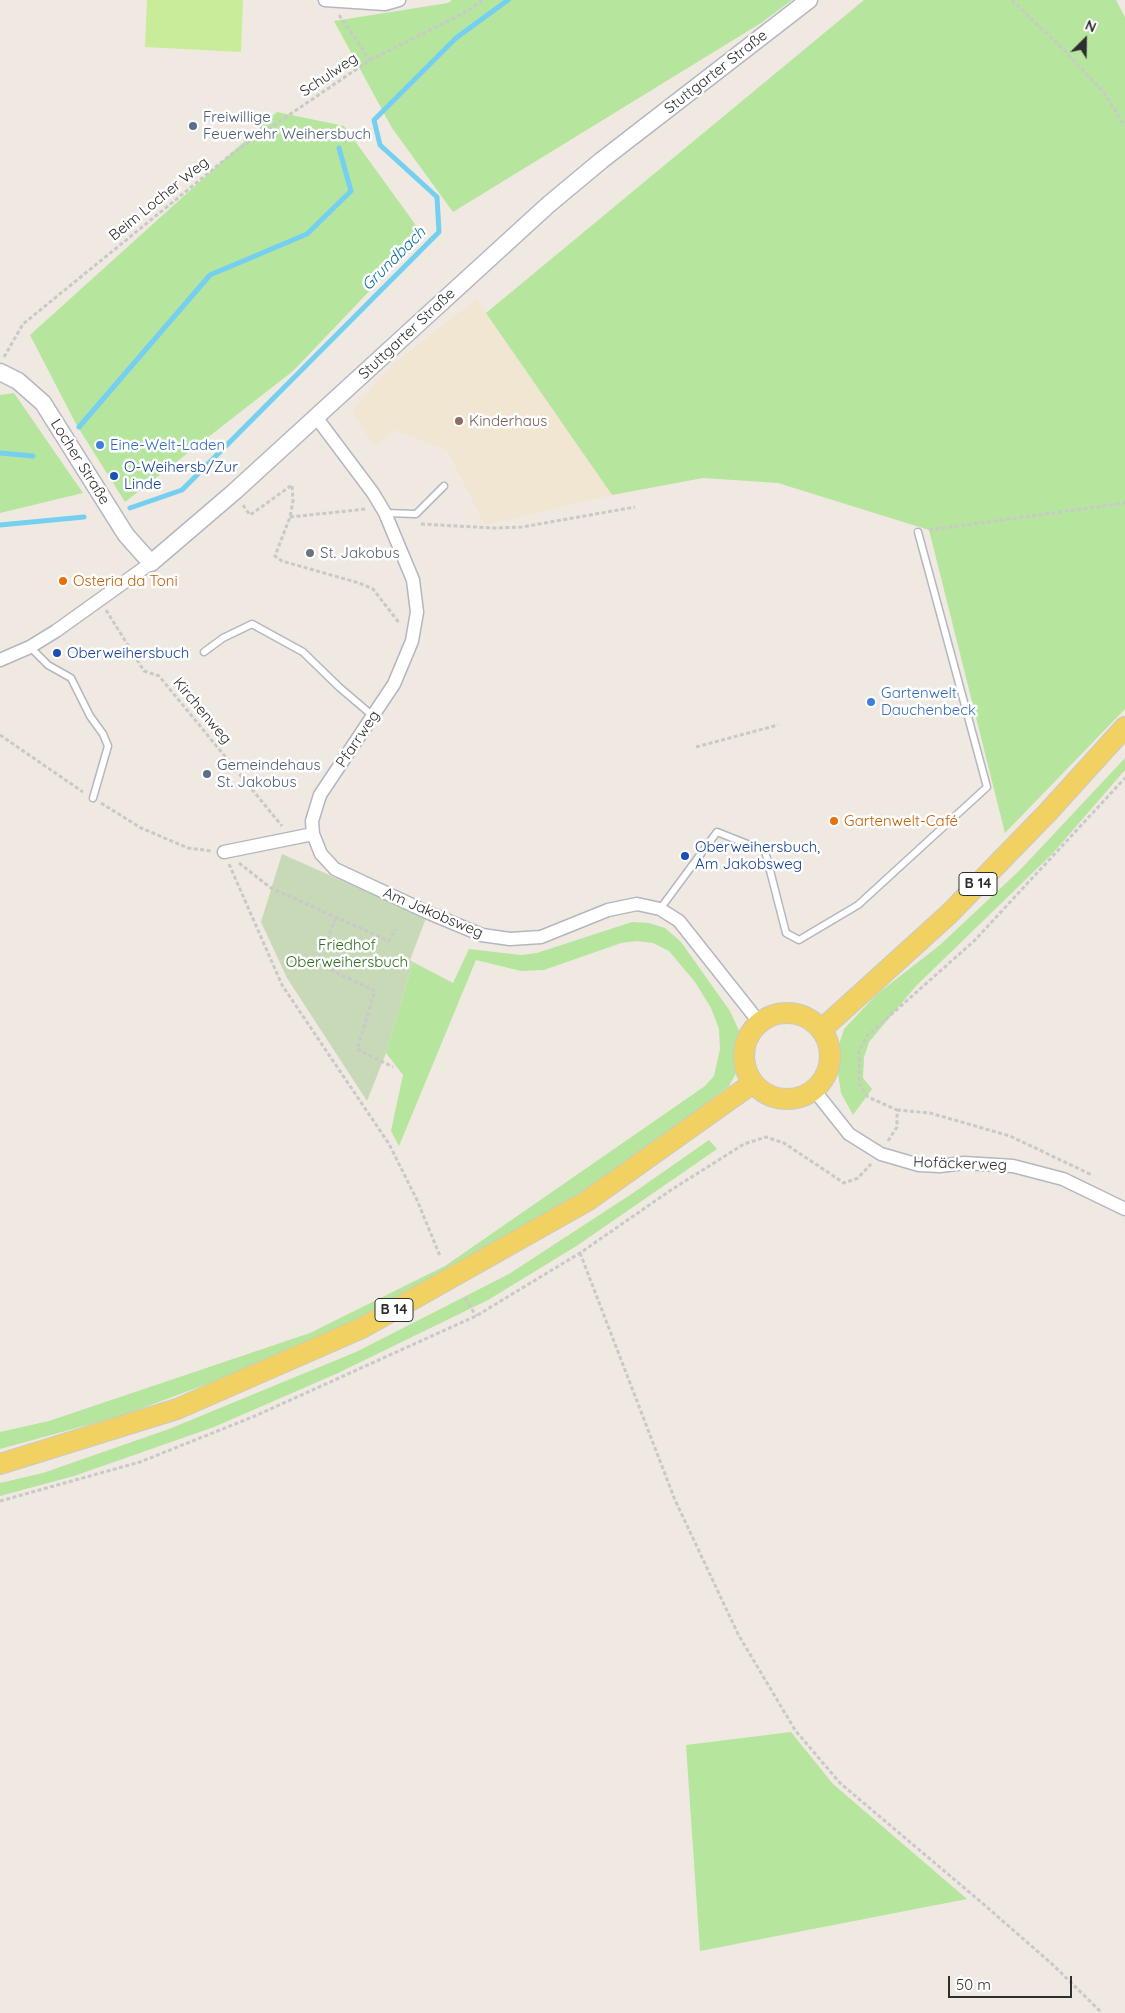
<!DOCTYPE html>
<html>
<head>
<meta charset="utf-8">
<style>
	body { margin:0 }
	#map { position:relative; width:1125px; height:2013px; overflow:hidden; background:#efe9e1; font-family:Quicksand,sans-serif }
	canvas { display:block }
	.north { position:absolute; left:1060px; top:15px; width:50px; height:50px; -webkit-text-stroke:4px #fff; paint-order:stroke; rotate:23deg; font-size:14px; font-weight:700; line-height:20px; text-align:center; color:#2e2e2e }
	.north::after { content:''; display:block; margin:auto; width:18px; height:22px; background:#2e2e2e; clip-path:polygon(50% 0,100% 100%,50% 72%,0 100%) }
	.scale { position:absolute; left:948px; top:1976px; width:124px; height:22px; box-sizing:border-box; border:2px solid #2e2e2e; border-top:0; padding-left:6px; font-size:15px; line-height:18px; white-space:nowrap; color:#2e2e2e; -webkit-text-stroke:4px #fff; paint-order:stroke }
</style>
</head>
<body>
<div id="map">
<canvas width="1125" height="2013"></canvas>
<div class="north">N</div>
<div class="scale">50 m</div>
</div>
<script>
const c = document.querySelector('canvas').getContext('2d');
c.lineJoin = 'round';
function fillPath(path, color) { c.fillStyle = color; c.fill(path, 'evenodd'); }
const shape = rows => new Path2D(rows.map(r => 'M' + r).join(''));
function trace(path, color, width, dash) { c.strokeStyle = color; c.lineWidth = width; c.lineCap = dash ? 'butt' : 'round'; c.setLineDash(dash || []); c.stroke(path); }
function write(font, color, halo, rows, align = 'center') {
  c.font = font + ' Quicksand,sans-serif'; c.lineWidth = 5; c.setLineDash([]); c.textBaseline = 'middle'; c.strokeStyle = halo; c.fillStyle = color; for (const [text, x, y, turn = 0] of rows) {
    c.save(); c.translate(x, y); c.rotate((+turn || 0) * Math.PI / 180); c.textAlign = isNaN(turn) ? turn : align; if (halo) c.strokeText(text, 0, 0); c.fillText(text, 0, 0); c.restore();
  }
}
const education = shape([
	[477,299,612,495,485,525,447,450,394,430,374,446,352,411,392,365]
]);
const green = shape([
	[452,0,792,0,761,23,453,212,392,128,334,21,448,3],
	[864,0,1116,0,1125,17,1125,709,1005,833,929,530,778,483,703,478,612,495,486,313],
	[277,112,344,126,423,235,293,371,125,502,76,424,30,335],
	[14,393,83,493,0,513,0,395],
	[1125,758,1125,770,1053,853,916,986,869,1042,864,1057,863,1078,872,1089,853,1115,841,1093,837,1067,837,1051,844,1029,877,994,940,945,1021,869],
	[632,922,649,923,665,928,681,942,730,1011,740,1033,743,1052,740,1066,729,1086,602,1183,346,1332,124,1415,0,1449,0,1432,49,1421,310,1333,445,1266,705,1086,714,1076,720,1049,719,1029,711,1008,695,982,669,951,653,943,637,941,621,943,544,970,521,971,476,960,399,1146,391,1131,403,1075,386,1053,413,962,453,983,469,949,521,955,537,953],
	[709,1140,717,1149,578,1245,488,1300,338,1373,214,1427,74,1476,0,1496,0,1483,43,1473,169,1429,356,1352,509,1274,633,1193],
	[791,1732,833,1784,967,1899,700,1951,686,1745]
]);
const cemetery = shape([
	[282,854,426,918,410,960,413,962,386,1053,367,1101,287,978,261,922]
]);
const pitch = shape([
	[147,0,243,0,241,52,145,47]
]);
const stream = shape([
	[79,427,210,275,307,234,351,191,339,148],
	[0,453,33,456],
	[130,508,182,490,439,232,437,197,380,145,374,120,456,38,508,0],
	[0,525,84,517]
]);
const path = shape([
	[1012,0,1066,52,1104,93,1125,126],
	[339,15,370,60],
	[4,357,23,324,233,153,370,60,464,13,483,0],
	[243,505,250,515,292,485,293,501,290,517,275,556,282,561,359,583,373,589,400,624],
	[290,517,366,509],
	[421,524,493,528,522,527,635,507],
	[929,530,1125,503],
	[106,610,144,671,159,676,282,826],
	[0,735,83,792],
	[696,747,778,725],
	[101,803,141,828,188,848,211,851],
	[239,863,271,888,389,941,396,929],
	[229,864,282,985,389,1144,417,1200,440,1256],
	[336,918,316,963,375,991,357,1049,393,1067],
	[897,1110,930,1113,1010,1136,1092,1175],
	[888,1141,897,1127,897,1110,868,1097,859,1084,859,1051,867,1036,974,941,1125,778],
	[580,1253,675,1500,738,1634,795,1730,840,1783,981,1902,1052,1964,1102,2013],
	[465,1298,476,1316],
	[0,1501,140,1462,255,1416,476,1316,580,1253,671,1190,744,1144,766,1137,784,1143,844,1183,858,1178,871,1164]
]);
const service = shape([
	[385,513,416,514,444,486],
	[30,647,48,665,71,678,90,716,103,734,108,746,93,798],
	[204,652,223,638,252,624,303,652,339,687,373,716],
	[660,909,717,832,765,851,786,933,799,940,858,905,987,787,918,532]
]);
const minor = shape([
	[325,0,385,4,399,0],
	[316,417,373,493,385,513,413,580,417,612,412,641,394,684,320,795,312,821,313,834,321,854,335,869,429,913,482,935,510,939,541,937,608,910,637,904,660,909,679,921,759,1022],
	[0,660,30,647,56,631,151,563],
	[224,852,313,834],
	[814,1090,849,1134,881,1154,919,1165,940,1166,964,1163,1013,1166,1063,1179,1125,1209]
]);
const tertiary = shape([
	[0,372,18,381,43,403,126,535,151,563,234,492,548,205,602,160,809,0]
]);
const primary = shape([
	'744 1056a43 43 0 1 1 86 0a43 43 0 1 1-86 0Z',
	[821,1030,949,914,1049,811,1125,727],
	[0,1464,177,1409,362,1328,587,1201,753,1083]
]);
const markers = [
	[193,126,5,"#5c6f8a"],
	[459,421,5,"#8d6e63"],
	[100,445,5,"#3f7fe0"],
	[114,476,5,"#1a4fb4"],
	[310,553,5,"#6b7280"],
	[63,581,5,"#e8710a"],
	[57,653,5,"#1a4fb4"],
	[871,702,5,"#3f7fe0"],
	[207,774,5,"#5c6f8a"],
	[834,821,5,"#e8710a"],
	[685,856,5,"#1a4fb4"]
];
const shields = [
	[978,884,38],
	[394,1310,38]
];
const shieldNames = [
	["B 14",978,884],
	["B 14",394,1310]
];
const streetNames = [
	["Stuttgarter Straße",716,72,-38],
	["Schulweg",329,75,-34],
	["Beim Locher Weg",159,199,-39],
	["Stuttgarter Straße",407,334,-43],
	["Locher Straße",80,462,58],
	["Kirchenweg",202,711,50],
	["Pfarrweg",358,739,-56],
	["Am Jakobsweg",433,913,23],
	["Hofäckerweg",960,1164,2]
];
const serviceNames = [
	["Freiwillige",203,117],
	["Feuerwehr Weihersbuch",203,134],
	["Gemeindehaus",217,765],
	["St. Jakobus",217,782]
];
const educationNames = [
	["Kinderhaus",469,421]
];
const shopNames = [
	["Eine-Welt-Laden",110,445],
	["Gartenwelt",881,693],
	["Dauchenbeck",881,710]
];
const transitNames = [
	["O-Weihersb/Zur",124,467],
	["Linde",124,484],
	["Oberweihersbuch",67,653],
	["Oberweihersbuch,",695,847],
	["Am Jakobsweg",695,864]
];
const worshipNames = [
	["St. Jakobus",320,553]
];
const foodNames = [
	["Osteria da Toni",73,581],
	["Gartenwelt-Café",844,821]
];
const parkNames = [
	["Friedhof",347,945],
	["Oberweihersbuch",347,962]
];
const waterNames = [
	["Grundbach",394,259,-45]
];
fillPath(education, '#f0e6d1');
fillPath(green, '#b6e59e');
fillPath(cemetery, '#c8d9b8');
fillPath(pitch, '#c9ec9a');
trace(stream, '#75cff0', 5);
trace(service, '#b4b7c1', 9);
trace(minor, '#b4b7c1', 15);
trace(tertiary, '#b4b7c1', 19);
trace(primary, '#c9c9c9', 22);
trace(path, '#c9c9c9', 3, [4, 2.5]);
trace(service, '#fff', 6);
trace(minor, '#fff', 12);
trace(tertiary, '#fff', 16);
trace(primary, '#f2d163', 20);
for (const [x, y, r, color] of markers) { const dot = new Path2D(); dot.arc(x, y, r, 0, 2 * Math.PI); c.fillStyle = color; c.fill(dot); trace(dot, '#fff', 2); }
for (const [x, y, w] of shields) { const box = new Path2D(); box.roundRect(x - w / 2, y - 11.5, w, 23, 4); c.fillStyle = '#fff'; c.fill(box); trace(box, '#2e2e2e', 1); }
write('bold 14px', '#2e2e2e', null, shieldNames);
write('15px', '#2e2e2e', '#fff', streetNames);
write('15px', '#4e5e75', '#fff', serviceNames, 'left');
write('15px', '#785e54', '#fff', educationNames, 'left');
write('15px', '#366cbe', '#fff', shopNames, 'left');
write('15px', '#164399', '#fff', transitNames, 'left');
write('15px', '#5b616d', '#fff', worshipNames, 'left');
write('15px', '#c56008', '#fff', foodNames, 'left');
write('15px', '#2c6e1b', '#fff', parkNames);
write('italic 16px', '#0d6fa3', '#fff', waterNames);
</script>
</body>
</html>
